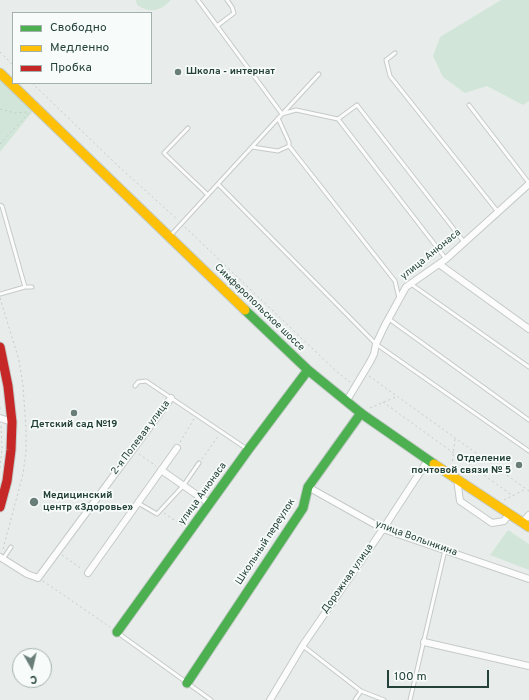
<!DOCTYPE html>
<html>
<head>
<meta charset="utf-8">
<style>
	body { margin:0 }
	#map { position:relative; width:529px; height:700px; overflow:hidden; background:#e8edeb; font-family:Overpass,sans-serif }
	canvas { display:block }
	.legend { position:absolute; left:12px; top:12px; width:140px; height:72px; box-sizing:border-box; background:#f7fbf9; border:1px solid #a3b1ad; margin:0; padding:5px 7px; list-style:none; font-size:12px; color:#24423a }
	.legend li { display:flex; align-items:center; gap:8px; height:20px }
	.legend b { width:20px; border:1px solid #a3b1ad }
	.north { position:absolute; left:12px; top:648px; width:40px; height:40px; box-sizing:border-box; background:#f7fbf9; border:1px solid #a3b1ad; border-radius:50%; rotate:172deg; font-size:11px; font-weight:700; line-height:16px; text-align:center; color:#24423a }
	.north::after { content:''; display:block; margin:auto; width:14px; height:18px; background:#697e78; clip-path:polygon(50% 0,100% 100%,50% 72%,0 100%) }
	.scale { position:absolute; left:387px; top:670px; width:102px; height:18px; box-sizing:border-box; border:2px solid #24423a; border-top:0; padding-left:5px; font-size:12px; line-height:14px; white-space:nowrap; color:#24423a; -webkit-text-stroke:3px #f7fbf9; paint-order:stroke }
</style>
</head>
<body>
<div id="map">
<canvas width="529" height="700"></canvas>
<ul class="legend">
<li><b style="height:5px;background:#4caf50"></b>Свободно</li>
<li><b style="height:5px;background:#ffc107"></b>Медленно</li>
<li><b style="height:5px;background:#c62828"></b>Пробка</li>
</ul>
<div class="north">С</div>
<div class="scale">100 m</div>
</div>
<script>
const c = document.querySelector('canvas').getContext('2d');
c.lineJoin = 'round';
function fillPath(path, color) { c.fillStyle = color; c.fill(path, 'evenodd'); }
const shape = rows => new Path2D(rows.map(r => 'M' + r).join(''));
function trace(path, color, width, dash) { c.strokeStyle = color; c.lineWidth = width; c.lineCap = dash ? 'butt' : 'round'; c.setLineDash(dash || []); c.stroke(path); }
function write(font, color, halo, rows, align = 'center') {
  c.font = font + ' Overpass,sans-serif'; c.lineWidth = 3.5; c.setLineDash([]); c.textBaseline = 'middle'; c.strokeStyle = halo; c.fillStyle = color; for (const [text, x, y, turn = 0] of rows) {
    c.save(); c.translate(x, y); c.rotate((+turn || 0) * Math.PI / 180); c.textAlign = isNaN(turn) ? turn : align; if (halo) c.strokeText(text, 0, 0); c.fillText(text, 0, 0); c.restore();
  }
}
const green = shape([
	[136,0,171,0,163,7,156,10,149,10,142,8,137,5],
	[501,0,529,0,529,101,523,105,487,86,465,93,443,77,433,56,440,37],
	[0,79,33,111,0,152],
	[508,530,529,544,529,570,490,555]
]);
const path = shape([
	[0,52,13,65],
	[32,83,116,164,178,220],
	[0,109,15,113,28,112],
	[0,144,29,113],
	[185,227,336,371,350,382],
	[0,298,19,360,23,386,26,428,26,451,23,474,3,549],
	[369,376,529,491],
	[383,402,513,496],
	[0,407,0,412],
	[370,408,396,397],
	[180,442,194,419],
	[139,454,156,466],
	[202,459,219,435],
	[452,466,455,438],
	[0,468,2,448,1,425],
	[504,500,526,489],
	[164,513,183,526],
	[62,555,82,569],
	[43,581,110,627]
]);
const lane = shape([
	[198,0,282,114,296,110,338,119,446,259],
	[217,26,234,13,232,7,227,0],
	[395,53,386,60,390,76,498,212],
	[469,105,529,183],
	[278,118,289,142,289,146,395,281,399,298],
	[338,119,357,105,464,242],
	[188,128,164,153,208,195],
	[252,147,278,151,289,146],
	[218,184,376,344,529,451],
	[0,205,2,206,25,287,0,294],
	[170,236,319,74],
	[411,284,529,367],
	[25,287,32,287],
	[389,319,529,420],
	[135,386,138,382,146,381,247,449],
	[138,503,157,514,183,486,199,463],
	[3,559,11,547],
	[118,633,211,700],
	[303,646,361,691,384,700],
	[355,700,361,691],
	[410,700,445,550]
]);
const street = shape([
	[439,264,529,329],
	[346,402,370,362,374,354,376,344,385,325,406,287,446,259,529,184],
	[0,418,12,422],
	[161,470,210,504],
	[457,479,460,501,492,523,504,521,509,514],
	[308,487,383,529,529,579],
	[523,522,529,515],
	[0,557,27,574,38,578,171,398],
	[88,573,177,448],
	[424,642,529,666],
	[270,700,303,645,383,529,428,460]
]);
const fast = shape([
	[245,310,308,370,362,414,434,464],
	[117,632,248,450,308,370],
	[187,683,303,508,308,487,361,413]
]);
const slow = shape([
	[0,73,245,310],
	[434,464,529,527]
]);
const jam = shape([
	[0,347,8,386,12,422,11,450,7,481,0,507]
]);
const markers = [
	[178,72,4,"#697e78"],
	[74,413,4,"#697e78"],
	[519,465,4,"#697e78"],
	[34,502,5,"#697e78"]
];
const poiNames = [
	["Школа - интернат",186,72],
	["Детский сад №19",74,425,"center"],
	["Отделение",511,459,"right"],
	["почтовой связи № 5",511,471,"right"],
	["Медицинский",43,496],
	["центр «Здоровье»",43,508]
];
const streetNames = [
	["улица Анюнаса",431,255,-39],
	["Симферопольское шоссе",259,308,44],
	["2-я Полевая улица",141,438,-53],
	["улица Анюнаса",203,494,-54],
	["улица Волынкина",416,539,20],
	["Школьный переулок",266,542,-57],
	["Дорожная улица",348,579,-55]
];
fillPath(green, '#d1e6d8');
trace(lane, '#c5cac8', 5);
trace(street, '#c5cac8', 8);
trace(fast, '#c3cbc8', 11);
trace(slow, '#c3cbc8', 11);
trace(jam, '#c3cbc8', 11);
trace(path, '#c3ccca', 1, [2, 3]);
trace(lane, '#fcfcfc', 3);
trace(street, '#fcfcfc', 6);
trace(fast, '#4caf50', 9);
trace(slow, '#ffc107', 9);
trace(jam, '#c62828', 9);
for (const [x, y, r, color] of markers) { const dot = new Path2D(); dot.arc(x, y, r, 0, 2 * Math.PI); c.fillStyle = color; c.fill(dot); trace(dot, '#f7fbf9', 1.5); }
write('bold 10px', '#24423a', '#f7fbf9', poiNames, 'left');
write('10px', '#24423a', '#f7fbf9', streetNames);
</script>
</body>
</html>
